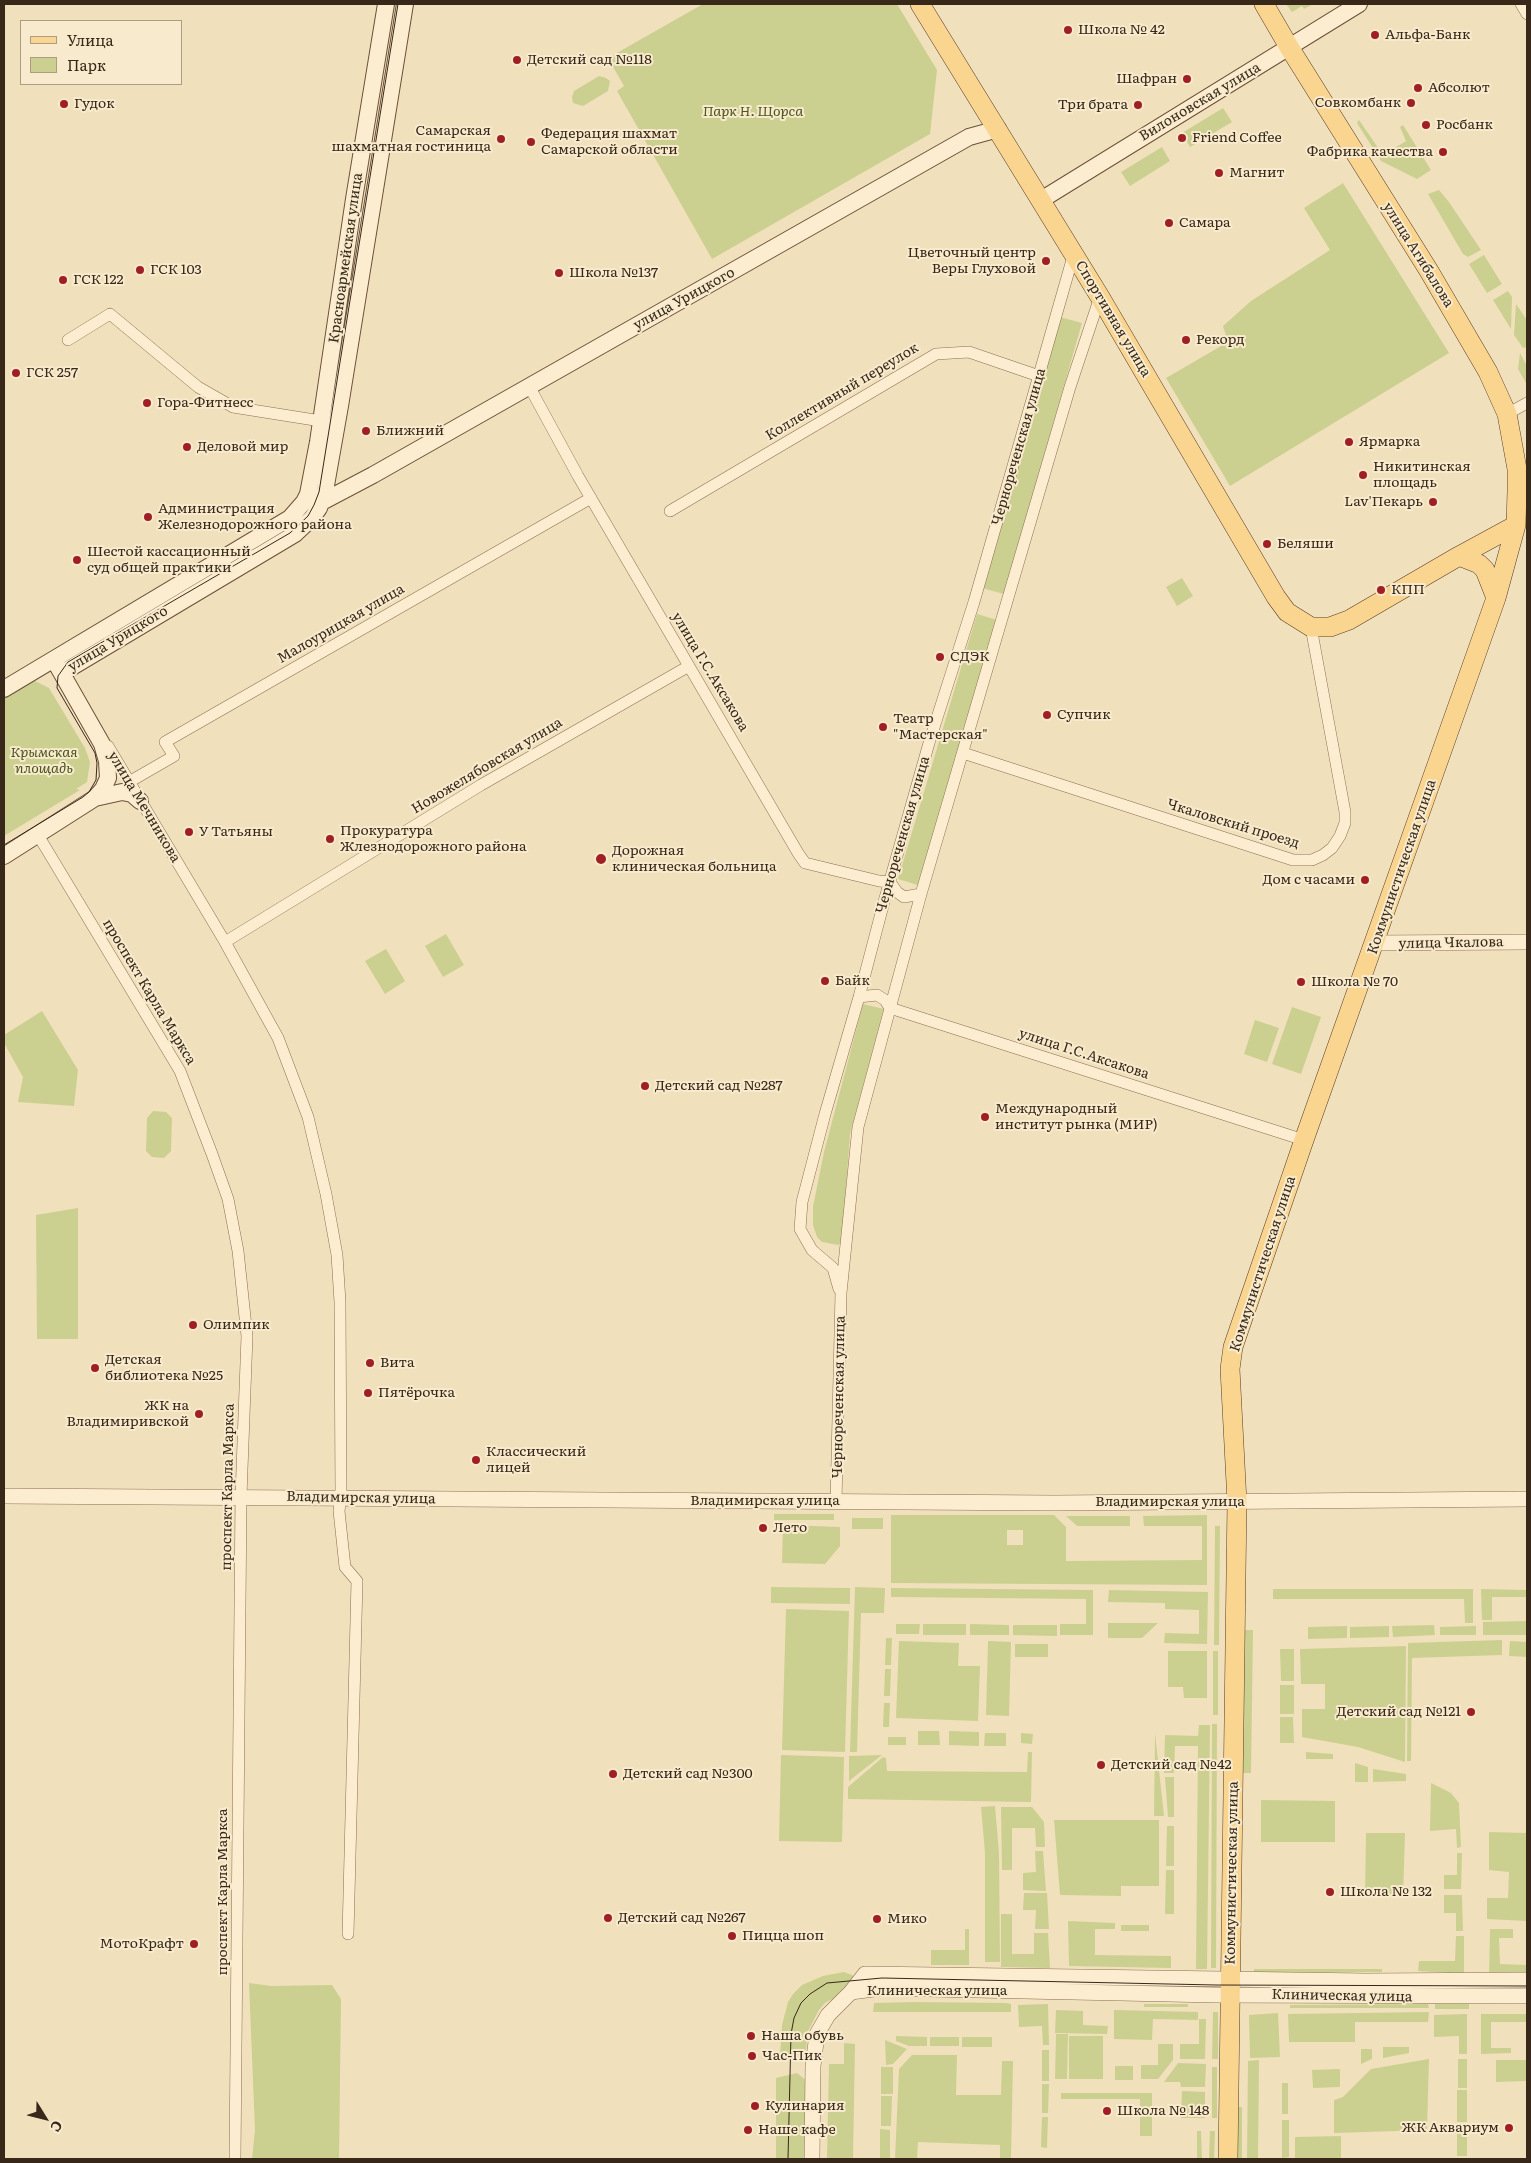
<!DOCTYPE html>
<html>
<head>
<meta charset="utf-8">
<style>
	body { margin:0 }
	#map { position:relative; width:1531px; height:2163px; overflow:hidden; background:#f1e0bc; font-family:Literata,serif }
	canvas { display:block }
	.frame { position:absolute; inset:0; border:5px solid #38281a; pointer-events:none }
	.legend { position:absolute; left:20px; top:20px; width:162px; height:65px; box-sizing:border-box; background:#f8eacc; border:1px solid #ab9c85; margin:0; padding:6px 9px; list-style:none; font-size:15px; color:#38281a }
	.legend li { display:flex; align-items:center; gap:10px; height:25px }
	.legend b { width:25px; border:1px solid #ab9c85 }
	.north { position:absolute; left:20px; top:2093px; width:50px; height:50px; -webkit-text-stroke:4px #f8eacc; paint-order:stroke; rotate:126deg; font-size:14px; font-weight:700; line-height:20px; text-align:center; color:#38281a }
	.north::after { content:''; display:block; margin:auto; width:18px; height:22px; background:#38281a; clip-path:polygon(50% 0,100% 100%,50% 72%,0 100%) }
</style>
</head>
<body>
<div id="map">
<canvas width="1531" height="2163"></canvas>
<div class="frame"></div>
<ul class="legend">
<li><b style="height:6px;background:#f9d590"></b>Улица</li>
<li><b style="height:14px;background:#cbd090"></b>Парк</li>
</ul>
<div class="north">С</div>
</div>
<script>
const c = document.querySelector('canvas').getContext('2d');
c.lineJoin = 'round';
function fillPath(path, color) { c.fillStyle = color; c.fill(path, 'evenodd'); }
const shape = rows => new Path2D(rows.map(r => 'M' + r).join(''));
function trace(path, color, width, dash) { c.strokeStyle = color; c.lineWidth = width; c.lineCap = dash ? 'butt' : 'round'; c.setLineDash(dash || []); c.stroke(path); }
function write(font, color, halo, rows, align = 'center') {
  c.font = font + ' Literata,serif'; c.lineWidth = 4; c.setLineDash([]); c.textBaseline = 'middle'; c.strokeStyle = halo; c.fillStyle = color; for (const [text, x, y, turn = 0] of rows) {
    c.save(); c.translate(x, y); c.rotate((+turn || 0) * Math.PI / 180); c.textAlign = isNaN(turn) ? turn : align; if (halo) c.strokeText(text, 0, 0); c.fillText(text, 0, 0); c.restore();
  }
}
const green = shape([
	[703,4,897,4,937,70,930,134,712,259,617,91,624,86,608,58],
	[1286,4,1313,4,1304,9,1302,6,1292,12],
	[599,76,606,78,610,81,608,91,583,106,573,103,572,97,574,91],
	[1223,108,1232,122,1190,147,1182,133],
	[1359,120,1383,155,1406,141,1400,127,1403,125,1431,170,1417,179,1381,161,1357,123],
	[1162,147,1170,161,1130,186,1121,172],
	[1343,183,1449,353,1230,486,1166,378,1228,342,1223,326,1251,301,1330,250,1304,208],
	[1439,190,1449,202,1481,250,1468,257,1463,254,1428,194],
	[1484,255,1502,284,1487,293,1469,264],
	[1508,291,1512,297,1511,329,1493,300],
	[1516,304,1527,320,1527,347,1523,348,1514,335],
	[1060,317,1082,323,1004,594,982,588],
	[1520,353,1527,366,1526,383,1518,369],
	[1182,578,1193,596,1177,606,1166,587],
	[977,614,997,620,918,885,898,879],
	[33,680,49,688,85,748,90,762,87,782,76,789,80,790,4,836,4,698],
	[446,934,464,965,443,977,425,946],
	[386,949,405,981,385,994,365,961],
	[863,1004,884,1009,850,1134,842,1243,838,1245,822,1242,817,1237,813,1225,813,1207,824,1152],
	[1292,1007,1321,1017,1301,1074,1272,1064],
	[42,1011,78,1070,74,1106,18,1102,23,1077,4,1043,4,1035],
	[1255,1020,1279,1028,1267,1062,1244,1054],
	[153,1111,166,1112,172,1118,171,1151,164,1158,152,1157,146,1151,147,1118],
	[78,1208,78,1339,37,1339,36,1215],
	[774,1514,834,1514,834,1520,774,1520],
	[891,1515,1054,1515,1066,1527,1066,1561,1202,1560,1202,1526,1144,1526,1143,1516,1207,1515,1207,1585,891,1583],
	[1007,1530,1023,1530,1023,1545,1007,1545],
	[1066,1516,1130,1516,1130,1526,1077,1526],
	[852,1518,883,1518,883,1529,852,1529],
	[783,1525,840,1527,840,1546,825,1564,782,1563],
	[1215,1526,1220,1526,1219,1645,1214,1645],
	[771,1587,850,1588,850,1604,771,1603],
	[855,1587,885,1588,884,1613,861,1613,857,1752,850,1752],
	[891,1588,1093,1590,1093,1635,1060,1635,1060,1624,1086,1624,1086,1599,891,1597],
	[1273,1589,1473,1589,1473,1623,1465,1623,1464,1599,1273,1599],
	[1481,1589,1527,1590,1527,1597,1492,1597,1492,1620,1482,1620],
	[1109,1590,1208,1592,1207,1644,1164,1643,1165,1633,1199,1634,1199,1610,1165,1609,1165,1603,1108,1602],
	[786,1609,849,1611,845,1752,782,1750],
	[1527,1621,1527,1635,1483,1635,1483,1622],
	[1108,1623,1158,1623,1142,1638,1108,1638],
	[896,1624,920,1624,919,1634,896,1634],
	[923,1624,966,1624,966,1635,923,1635],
	[970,1624,1009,1625,1009,1635,970,1635],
	[1013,1625,1057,1625,1057,1636,1013,1635],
	[1434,1625,1435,1635,1393,1637,1392,1626],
	[1347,1626,1347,1638,1308,1639,1308,1627],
	[1389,1626,1389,1637,1350,1638,1350,1627],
	[1476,1626,1476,1635,1440,1635,1440,1627],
	[1243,1630,1253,1630,1251,1773,1242,1773],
	[886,1638,892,1638,891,1665,885,1665],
	[1502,1640,1502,1655,1412,1658,1411,1761,1407,1761,1408,1643],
	[899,1641,959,1643,958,1666,980,1666,978,1721,896,1718],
	[988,1641,1011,1642,1009,1716,986,1715],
	[1510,1641,1527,1642,1527,1657,1509,1656],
	[1015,1644,1048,1644,1048,1657,1015,1657],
	[1406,1646,1405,1762,1358,1747,1302,1737,1302,1709,1325,1709,1325,1684,1301,1684,1300,1649],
	[1280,1649,1294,1649,1294,1681,1281,1681],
	[1168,1651,1207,1651,1207,1698,1184,1698,1183,1687,1168,1687],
	[1213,1651,1218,1651,1218,1715,1213,1715],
	[885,1669,891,1669,890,1696,884,1696],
	[1280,1685,1294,1685,1294,1714,1280,1714],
	[884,1703,890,1703,889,1727,883,1727],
	[1280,1717,1293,1717,1294,1743,1280,1743],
	[1212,1724,1217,1724,1216,1968,1211,1968],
	[1199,1725,1210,1725,1207,1969,1196,1969,1198,1746,1175,1746,1174,1773,1164,1773,1165,1735,1198,1736],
	[918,1731,939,1731,940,1745,918,1745],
	[949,1731,979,1732,979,1746,949,1745],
	[985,1733,1006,1733,1006,1746,984,1746],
	[1021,1733,1033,1734,1032,1744,1021,1743],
	[1155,1733,1164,1816,1154,1816],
	[888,1737,906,1737,906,1745,888,1745],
	[1028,1752,1032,1752,1031,1802,848,1799,848,1787,883,1757,886,1758,887,1771,1027,1772],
	[1306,1752,1333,1754,1333,1759,1306,1759],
	[781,1755,844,1757,842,1842,779,1841],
	[882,1755,849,1781,849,1756],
	[1355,1763,1368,1767,1368,1782,1355,1782],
	[1373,1769,1406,1774,1406,1781,1373,1782],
	[1165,1777,1174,1777,1174,1817,1168,1817],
	[1431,1783,1451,1793,1459,1803,1461,1847,1457,1848,1456,1829,1430,1831],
	[1261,1800,1335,1801,1335,1842,1261,1842],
	[995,1806,999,1853,1000,1962,985,1962,985,1853,981,1807],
	[1001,1807,1032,1807,1044,1822,1045,1847,1036,1847,1035,1828,1012,1828,1012,1870,1002,1870],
	[1054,1820,1159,1820,1159,1886,1121,1886,1121,1896,1060,1895],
	[1167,1826,1174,1826,1174,1866,1166,1866],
	[1489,1832,1527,1833,1527,1921,1487,1919,1487,1898,1508,1898,1509,1872,1489,1870],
	[1366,1833,1405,1833,1403,1897,1365,1896],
	[1035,1851,1043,1851,1046,1891,1023,1890,1023,1873,1036,1872],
	[1457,1853,1462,1853,1461,1889,1444,1889,1444,1875,1457,1875],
	[1166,1870,1174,1870,1174,1914,1165,1914],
	[1024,1893,1047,1893,1049,1929,1035,1929,1036,1910,1023,1910],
	[1444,1895,1462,1895,1463,1931,1456,1931,1456,1913,1444,1913],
	[1001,1914,1012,1914,1012,1954,1034,1954,1034,1933,1048,1933,1050,1968,1001,1967],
	[1068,1921,1115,1923,1115,1929,1095,1929,1095,1955,1171,1956,1171,1968,1069,1966],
	[1121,1925,1149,1925,1149,1931,1121,1931],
	[965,1929,969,1929,969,1965,931,1965,931,1950,965,1950],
	[1490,1929,1513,1929,1513,1938,1499,1938,1500,1964,1527,1965,1527,1977,1489,1977],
	[1456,1936,1464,1936,1464,1974,1418,1971,1419,1961,1455,1961],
	[1254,1969,1382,1969,1382,1972,1254,1973],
	[844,1972,852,1975,857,1979,842,1994,825,2003,819,2010,808,2031,806,2050,794,2058,780,2056,782,2025,788,2002,793,1994,802,1985,823,1976],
	[249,1983,271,1986,332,1985,341,1999,339,2159,252,2159,255,2130],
	[914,2002,1006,2003,1011,2004,1011,2012,873,2012,874,2003],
	[1048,2004,1049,2045,1043,2045,1042,2026,1019,2027,1018,2005],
	[1144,2004,1188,2004,1188,2007,1144,2007],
	[1428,2004,1429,2008,1290,2008,1290,2005],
	[1435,2004,1469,2004,1469,2009,1435,2009],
	[1056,2010,1083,2011,1083,2025,1108,2026,1107,2034,1055,2033],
	[1114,2010,1198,2012,1198,2020,1153,2019,1152,2040,1114,2039],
	[1213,2012,1218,2012,1218,2059,1212,2059],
	[1429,2012,1428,2022,1355,2022,1355,2042,1289,2042,1288,2014],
	[1278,2013,1280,2057,1250,2058,1249,2015],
	[1467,2014,1467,2054,1459,2054,1459,2036,1434,2037,1434,2015],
	[1481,2014,1527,2014,1527,2022,1491,2022,1491,2048,1511,2048,1511,2053,1481,2054],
	[1199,2019,1206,2019,1205,2059,1180,2059,1180,2044,1199,2044],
	[1056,2034,1068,2034,1067,2079,1055,2079],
	[896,2036,927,2037,927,2046,909,2046,896,2041],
	[1069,2036,1103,2036,1103,2079,1069,2079],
	[930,2037,959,2037,959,2046,930,2046],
	[962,2037,992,2037,992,2047,962,2047],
	[885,2040,907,2049,893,2064,886,2065],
	[844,2043,855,2044,853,2159,827,2159,829,2064,844,2064],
	[1158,2044,1173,2044,1173,2060,1158,2079,1141,2079,1141,2065,1158,2065],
	[1383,2047,1409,2047,1409,2053,1383,2058],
	[1361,2049,1372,2049,1372,2059,1361,2064],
	[1042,2050,1049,2050,1049,2081,1042,2081],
	[912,2055,957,2055,956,2095,1001,2095,1002,2061,1013,2061,1011,2159,1000,2159,1000,2145,918,2142,917,2159,895,2159,899,2069],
	[1429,2059,1427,2130,1334,2133,1334,2100,1343,2097,1371,2069],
	[1458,2059,1467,2059,1467,2088,1458,2088],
	[1259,2060,1258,2159,1247,2159,1248,2061],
	[1496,2060,1527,2060,1527,2081,1496,2082],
	[1178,2063,1206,2064,1205,2087,1181,2087,1180,2082,1164,2082],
	[1115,2066,1133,2066,1133,2080,1115,2080],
	[881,2067,893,2067,893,2094,881,2094],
	[1212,2067,1217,2067,1217,2118,1212,2118],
	[1340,2069,1340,2087,1313,2088,1312,2070],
	[797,2073,807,2081,807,2159,776,2159,776,2078],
	[1288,2083,1288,2114,1282,2114,1282,2083],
	[1042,2084,1049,2084,1048,2113,1042,2113],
	[1457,2090,1467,2090,1467,2122,1457,2122],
	[1182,2091,1205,2092,1205,2118,1181,2118],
	[1061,2093,1152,2093,1152,2136,1140,2136,1140,2099,1061,2099],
	[881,2096,892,2096,891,2126,881,2126],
	[1238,2107,1242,2107,1242,2159,1238,2159],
	[1042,2117,1048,2117,1047,2148,1041,2147],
	[1282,2120,1289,2120,1289,2157,1282,2158],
	[1457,2125,1467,2125,1467,2156,1457,2156],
	[880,2129,890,2130,890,2159,880,2159],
	[1197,2131,1201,2131,1202,2159,1197,2159],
	[1210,2131,1215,2131,1214,2159,1209,2159],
	[1341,2136,1341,2159,1295,2159,1295,2137]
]);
const minor = shape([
	[1521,4,1527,14],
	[68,340,110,314,198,387,233,407,321,421],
	[529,386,578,476,798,853,805,863,879,881,890,882],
	[1507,414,1527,403],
	[670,511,936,354,969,352,1039,376],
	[108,746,225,942,278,1038,308,1117,326,1194,337,1255,340,1302,341,1497,339,1511,345,1567,357,1581,348,1934],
	[963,753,1293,860,1312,860,1323,855,1332,848,1340,836,1345,823,1345,812,1311,627],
	[129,782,174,756,165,742,591,498],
	[38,835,180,1071,212,1154,228,1199,238,1251,247,1336,241,1496,235,2159],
	[890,882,897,892,904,897,921,894],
	[225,942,481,785,689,666],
	[859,997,877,995,885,1000,890,1008,1304,1140],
	[839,1289,833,1268,812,1250,800,1229,802,1202,825,1114,859,997,885,898,929,743,974,602,1074,253],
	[836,1501,841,1293,858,1127,921,894,1070,387,1100,297]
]);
const tertiary = shape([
	[1375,943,1527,942],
	[4,1496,1055,1503,1527,1499],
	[851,1992,881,1988,1216,1995,1527,1996],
	[812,2159,813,2066,817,2034,828,2015,851,1992,865,1974,1365,1981,1527,1980]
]);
const secondary = shape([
	[1041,200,1359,4],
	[318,504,373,475,969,137,998,129],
	[62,673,295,534,312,518,319,508,325,491,340,406,405,4],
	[4,689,290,518,304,502,308,494,318,442,354,199,386,4],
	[95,798,122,792,132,794,140,801],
	[4,856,95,798,103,789,108,778,107,761,102,744,57,665]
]);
const primary = shape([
	[920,4,1100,297,1276,597,1287,612,1311,627,1330,627,1349,620,1459,556,1516,525],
	[1459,556,1479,564,1485,570,1496,598],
	[1228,2159,1237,1502,1230,1369,1233,1347,1304,1140,1496,598,1516,525,1517,491,1517,469,1507,414,1488,372,1429,271,1289,47,1264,4]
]);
const tram = shape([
	[4,845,83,797,89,792,96,780,97,763,95,753,57,688,58,676,68,662,290,533,308,516,314,505,319,492,398,4],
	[788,2159,791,2034,794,2018,801,2003,810,1994,827,1983,882,1978,1216,1985,1527,1986]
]);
const markers = [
	[1068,30,5,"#9f1f24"],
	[1375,35,5,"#9f1f24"],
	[517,60,5,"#9f1f24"],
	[1187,79,5,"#9f1f24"],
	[1418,88,5,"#9f1f24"],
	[1411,103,5,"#9f1f24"],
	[64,104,5,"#9f1f24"],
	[1138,105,5,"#9f1f24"],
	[1426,125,5,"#9f1f24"],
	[1182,138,5,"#9f1f24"],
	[501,139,5,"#9f1f24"],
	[531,142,5,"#9f1f24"],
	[1443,152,5,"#9f1f24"],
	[1219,173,5,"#9f1f24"],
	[1169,223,5,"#9f1f24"],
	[1046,261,5,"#9f1f24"],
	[140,270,5,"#9f1f24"],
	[559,273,5,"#9f1f24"],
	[63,280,5,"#9f1f24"],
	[1186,340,5,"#9f1f24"],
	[16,373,5,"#9f1f24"],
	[147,403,5,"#9f1f24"],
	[366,431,5,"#9f1f24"],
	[1349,442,5,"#9f1f24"],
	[187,447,5,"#9f1f24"],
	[1363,475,5,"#9f1f24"],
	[1433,502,5,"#9f1f24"],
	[148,517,5,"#9f1f24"],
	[1267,544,5,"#9f1f24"],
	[77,560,5,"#9f1f24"],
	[1381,590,5,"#9f1f24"],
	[940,657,5,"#9f1f24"],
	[1047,715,5,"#9f1f24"],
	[883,727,5,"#9f1f24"],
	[189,832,5,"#9f1f24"],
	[330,839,5,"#9f1f24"],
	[601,859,6,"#9f1f24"],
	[1365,880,5,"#9f1f24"],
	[825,981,5,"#9f1f24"],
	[1301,982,5,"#9f1f24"],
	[645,1086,5,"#9f1f24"],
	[985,1117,5,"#9f1f24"],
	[193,1325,5,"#9f1f24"],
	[370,1363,5,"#9f1f24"],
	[95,1368,5,"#9f1f24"],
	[368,1393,5,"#9f1f24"],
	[199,1414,5,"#9f1f24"],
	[476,1460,5,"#9f1f24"],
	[763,1528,5,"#9f1f24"],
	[1471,1712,5,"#9f1f24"],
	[1101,1765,5,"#9f1f24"],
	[613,1774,5,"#9f1f24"],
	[1330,1892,5,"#9f1f24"],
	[608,1918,5,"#9f1f24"],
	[877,1919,5,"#9f1f24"],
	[732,1936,5,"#9f1f24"],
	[194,1944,5,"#9f1f24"],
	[751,2036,5,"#9f1f24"],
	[752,2056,5,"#9f1f24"],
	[755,2106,5,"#9f1f24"],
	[1107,2111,5,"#9f1f24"],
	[1509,2128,5,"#9f1f24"],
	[748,2130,5,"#9f1f24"]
];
const poiNames = [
	["Школа № 42",1078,30],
	["Альфа-Банк",1385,35],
	["Детский сад №118",527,60],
	["Шафран",1177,79,"right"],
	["Абсолют",1428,88],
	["Совкомбанк",1401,103,"right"],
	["Гудок",74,104],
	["Три брата",1128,105,"right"],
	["Росбанк",1436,125],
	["Самарская",491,131,"right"],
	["шахматная гостиница",491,147,"right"],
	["Федерация шахмат",541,134],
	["Самарской области",541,150],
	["Friend Coffee",1192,138],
	["Фабрика качества",1433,152,"right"],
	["Магнит",1229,173],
	["Самара",1179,223],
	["Цветочный центр",1036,253,"right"],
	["Веры Глуховой",1036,269,"right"],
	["ГСК 103",150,270],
	["Школа №137",569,273],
	["ГСК 122",73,280],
	["Рекорд",1196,340],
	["ГСК 257",26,373],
	["Гора-Фитнесс",157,403],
	["Ближний",376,431],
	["Ярмарка",1359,442],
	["Деловой мир",197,447],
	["Никитинская",1373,467],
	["площадь",1373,483],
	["Lav'Пекарь",1423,502,"right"],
	["Администрация",158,509],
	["Железнодорожного района",158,525],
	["Беляши",1277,544],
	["Шестой кассационный",87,552],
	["суд общей практики",87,568],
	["КПП",1391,590],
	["СДЭК",950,657],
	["Супчик",1057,715],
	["Театр",893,719],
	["\"Мастерская\"",893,735],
	["Прокуратура",340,831],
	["Жлезнодорожного района",340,847],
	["У Татьяны",199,832],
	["Дорожная",612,851],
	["клиническая больница",612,867],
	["Дом с часами",1355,880,"right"],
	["Байк",835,981],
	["Школа № 70",1311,982],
	["Детский сад №287",655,1086],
	["Международный",995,1109],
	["институт рынка (МИР)",995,1125],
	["Олимпик",203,1325],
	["Детская",105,1360],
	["библиотека №25",105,1376],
	["Вита",380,1363],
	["Пятёрочка",378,1393],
	["ЖК на",189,1406,"right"],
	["Владимиривской",189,1422,"right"],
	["Классический",486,1452],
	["лицей",486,1468],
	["Лето",773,1528],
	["Детский сад №121",1461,1712,"right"],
	["Детский сад №42",1111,1765],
	["Детский сад №300",623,1774],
	["Школа № 132",1340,1892],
	["Детский сад №267",618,1918],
	["Мико",887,1919],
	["Пицца шоп",742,1936],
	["МотоКрафт",184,1944,"right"],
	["Наша обувь",761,2036],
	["Час-Пик",762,2056],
	["Кулинария",765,2106],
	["Школа № 148",1117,2111],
	["ЖК Аквариум",1499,2128,"right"],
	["Наше кафе",758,2130]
];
const streetNames = [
	["Вилоновская улица",1200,102,-31],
	["улица Агибалова",1418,255,58],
	["Красноармейская улица",346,258,-82],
	["улица Урицкого",684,299,-29],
	["Спортивная улица",1113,319,59],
	["Коллективный переулок",842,392,-31],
	["Чернореченская улица",1019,447,-74],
	["Малоурицкая улица",341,624,-30],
	["улица Урицкого",118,639,-31],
	["улица Г.С.Аксакова",710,672,59],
	["Новожелябовская улица",487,766,-31],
	["улица Мечникова",144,807,59],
	["Чкаловский проезд",1233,824,17],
	["Чернореченская улица",903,835,-74],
	["Коммунистическая улица",1402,867,-71],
	["улица Чкалова",1451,943,-1],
	["проспект Карла Маркса",149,992,59],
	["улица Г.С.Аксакова",1084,1054,18],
	["Коммунистическая улица",1263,1264,-72],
	["Чернореченская улица",839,1397,-89],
	["проспект Карла Маркса",228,1487,-89],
	["Владимирская улица",361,1498,1],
	["Владимирская улица",765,1501],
	["Владимирская улица",1170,1502],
	["Коммунистическая улица",1232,1873,-89],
	["проспект Карла Маркса",223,1892,-90],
	["Клиническая улица",937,1991],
	["Клиническая улица",1342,1996,1]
];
const parkNames = [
	["Парк Н. Щорса",753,112],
	["Крымская",44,753],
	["площадь",44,769]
];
fillPath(green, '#cbd090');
trace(minor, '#8b6f54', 12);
trace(tertiary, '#8b6f54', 16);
trace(secondary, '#6c5038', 18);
trace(primary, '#583d29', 20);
trace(minor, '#fcedd0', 11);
trace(tertiary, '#fcedd0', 15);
trace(secondary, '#fcedd0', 16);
trace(primary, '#f9d590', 19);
trace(tram, '#38281a', 1);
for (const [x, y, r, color] of markers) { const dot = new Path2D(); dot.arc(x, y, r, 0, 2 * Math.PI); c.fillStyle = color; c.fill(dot); trace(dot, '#f8eacc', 2); }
write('14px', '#38281a', '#f8eacc', poiNames, 'left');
write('14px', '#38281a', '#f8eacc', streetNames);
write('italic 14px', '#4b571f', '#f8eacc', parkNames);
</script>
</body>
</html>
